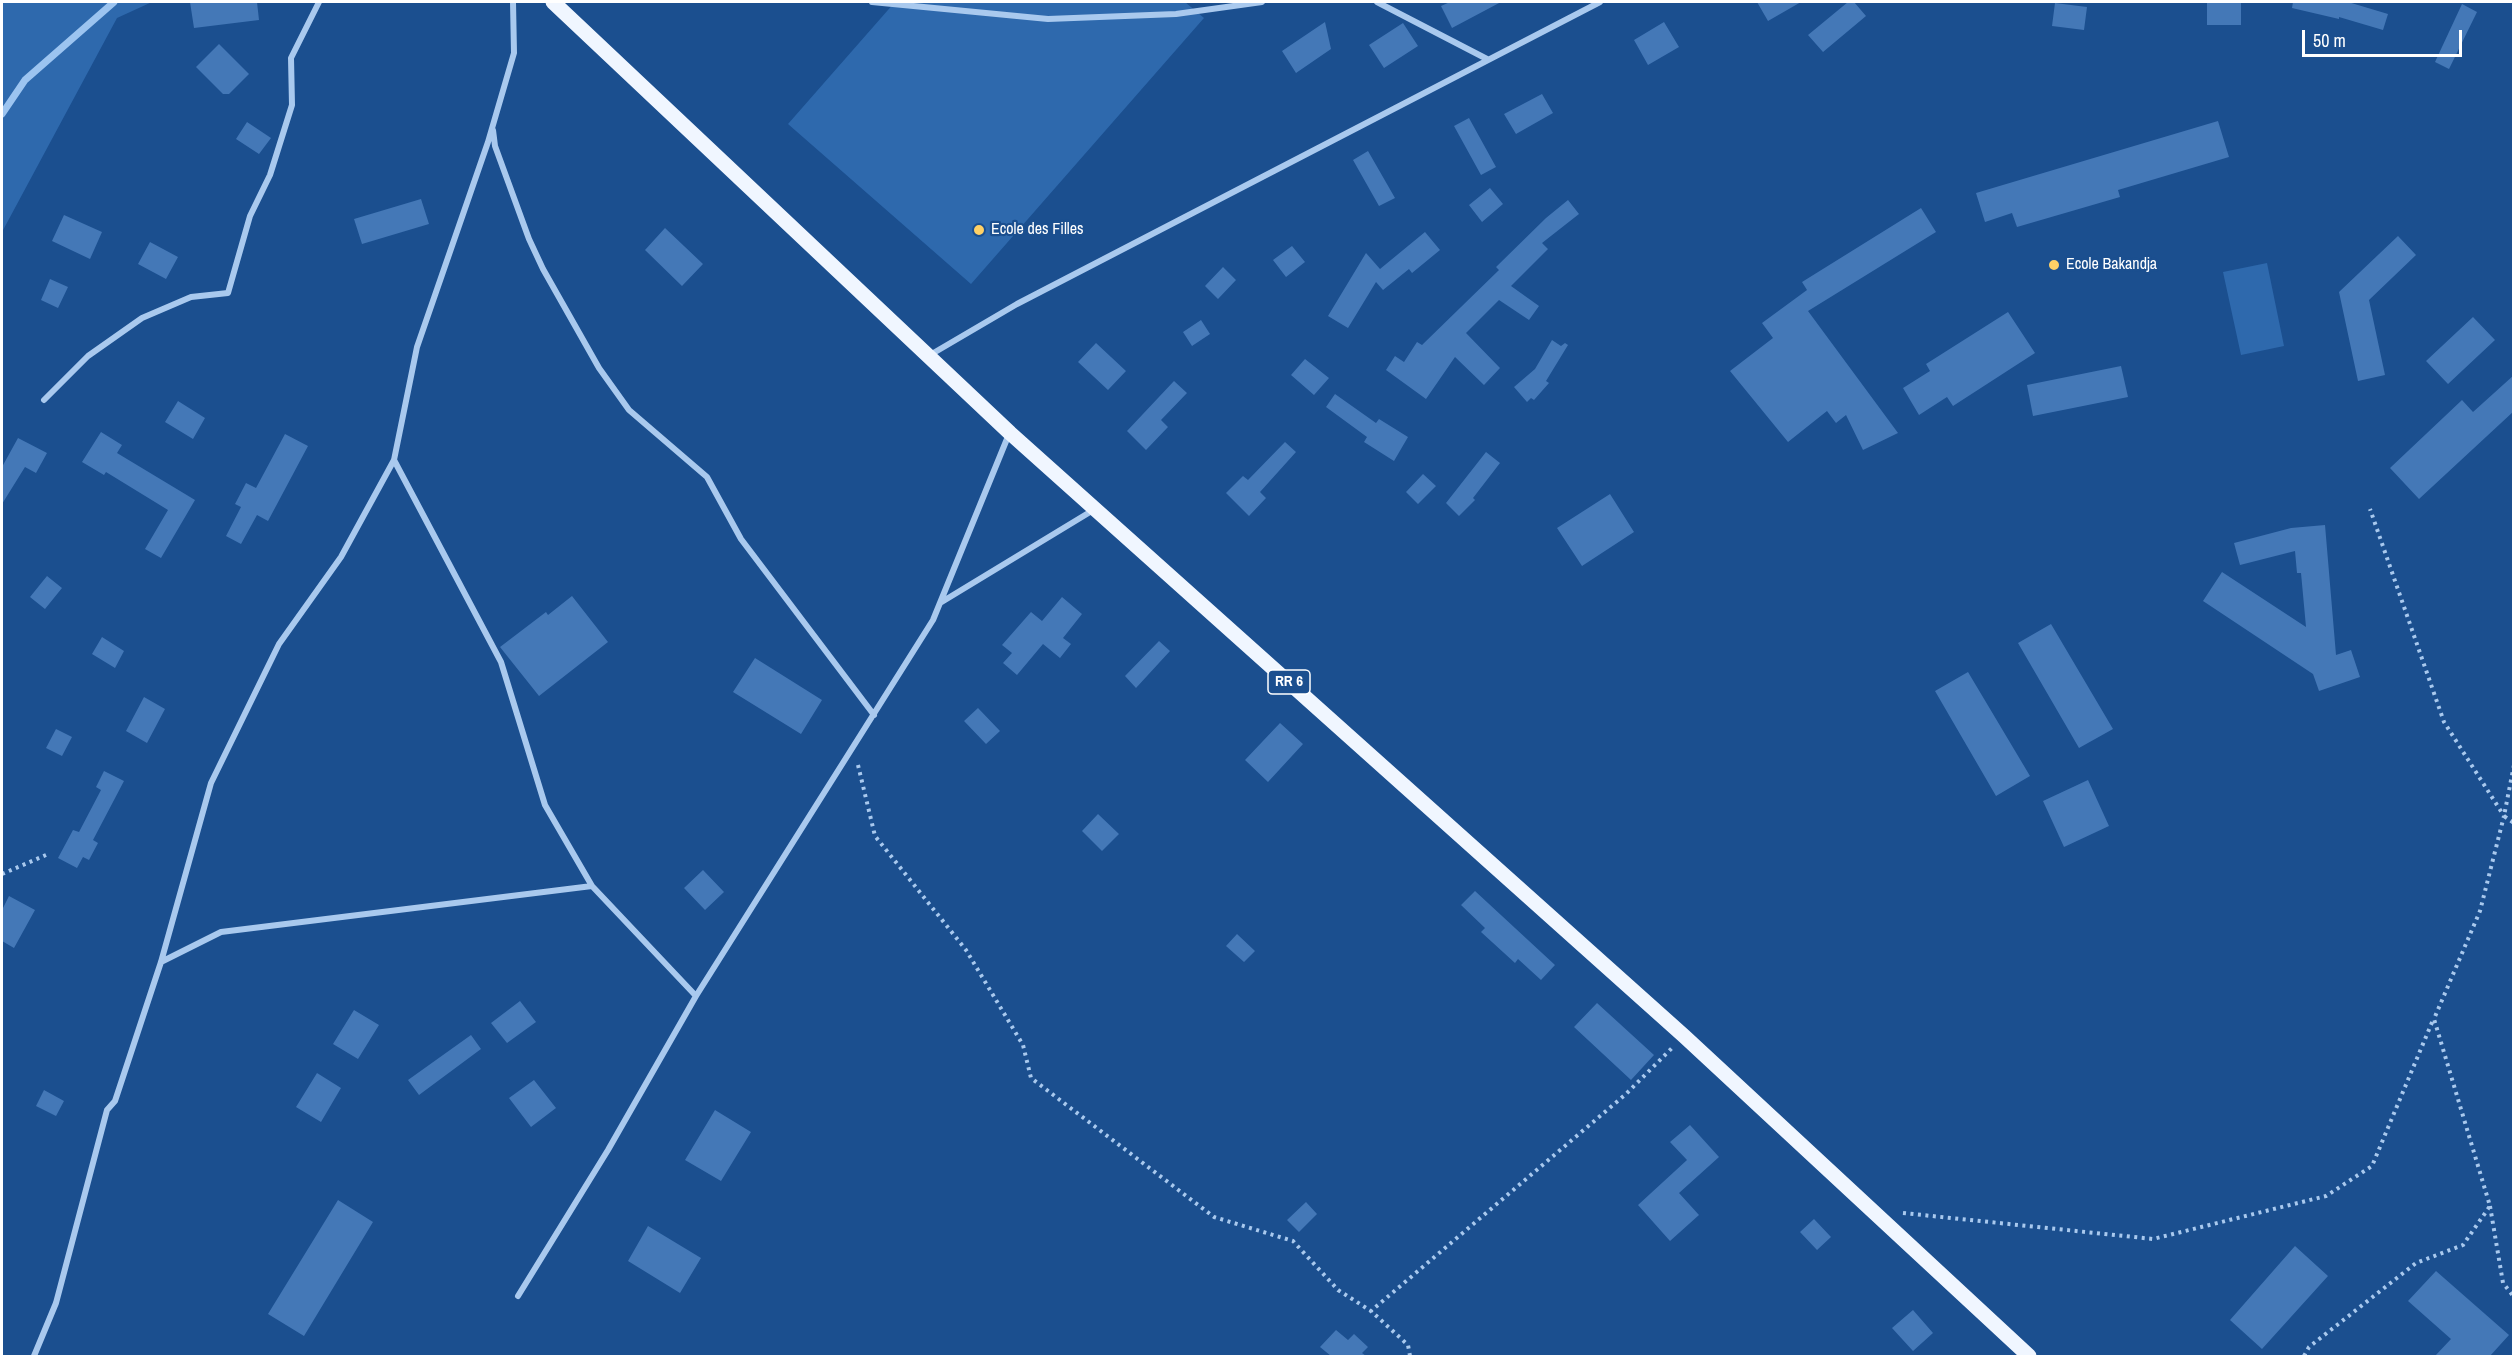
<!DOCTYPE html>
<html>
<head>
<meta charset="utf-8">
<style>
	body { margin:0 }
	#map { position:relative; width:2515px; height:1358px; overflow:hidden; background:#1b4f8f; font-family:"Archivo Narrow",sans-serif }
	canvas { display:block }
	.frame { position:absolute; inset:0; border:3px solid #fff; pointer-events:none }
	.scale { position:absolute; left:2302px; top:30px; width:160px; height:27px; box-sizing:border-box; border:3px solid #fff; border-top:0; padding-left:8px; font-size:18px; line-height:21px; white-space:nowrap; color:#fff; -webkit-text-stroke:4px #1b4f8f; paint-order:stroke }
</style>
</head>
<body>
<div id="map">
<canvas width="2515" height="1358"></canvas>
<div class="frame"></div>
<div class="scale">50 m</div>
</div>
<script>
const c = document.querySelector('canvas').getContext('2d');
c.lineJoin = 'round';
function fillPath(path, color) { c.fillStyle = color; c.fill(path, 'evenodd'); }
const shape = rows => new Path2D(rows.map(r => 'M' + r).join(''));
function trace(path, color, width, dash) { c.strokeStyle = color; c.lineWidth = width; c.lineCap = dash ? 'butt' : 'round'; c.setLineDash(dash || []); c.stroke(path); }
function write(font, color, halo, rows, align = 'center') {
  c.font = font + ' "Archivo Narrow",sans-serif'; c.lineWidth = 4.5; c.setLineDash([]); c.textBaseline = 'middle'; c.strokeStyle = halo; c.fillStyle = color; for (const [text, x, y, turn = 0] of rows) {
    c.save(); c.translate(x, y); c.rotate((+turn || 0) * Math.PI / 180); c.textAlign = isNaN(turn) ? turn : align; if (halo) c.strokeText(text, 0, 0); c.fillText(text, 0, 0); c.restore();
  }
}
const green = shape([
	[2,2,152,2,117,18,2,232],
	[895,2,1185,2,1204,18,971,284,788,124],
	[2267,263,2284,346,2241,355,2223,272]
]);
const stream = shape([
	[2,114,25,80,114,2]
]);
const building = shape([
	[190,2,257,2,259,20,194,28],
	[1450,2,1501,2,1452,28,1441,6],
	[1757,2,1801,2,1768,21],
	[1848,2,1854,2,1866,16,1823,52,1808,35],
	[2293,2,2348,2,2388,14,2383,30,2339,17,2339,19,2292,8],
	[2055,3,2087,7,2084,30,2052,26],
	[2207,3,2241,3,2241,25,2207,25],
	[2462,4,2477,12,2449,69,2435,62],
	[1325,22,1331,49,1296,73,1282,51],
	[1664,22,1679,47,1648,65,1634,40],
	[1403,23,1418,46,1384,68,1369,45],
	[219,44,249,74,229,94,223,94,196,67],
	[1542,94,1553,113,1516,134,1504,114],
	[1469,118,1496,167,1481,175,1454,126],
	[2218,121,2229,157,2118,190,2120,197,2017,227,2012,213,1985,222,1976,193],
	[247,122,271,138,259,154,236,139],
	[1368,151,1395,198,1379,206,1353,160],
	[1490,188,1503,204,1482,222,1469,205],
	[421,199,429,224,362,244,354,219],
	[1568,200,1579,214,1542,243,1548,249,1511,286,1539,306,1529,320,1499,300,1466,333,1500,368,1484,385,1455,357,1426,399,1386,370,1395,356,1404,362,1417,342,1422,345,1499,270,1496,267,1546,218],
	[1921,208,1936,232,1808,311,1898,433,1863,450,1846,415,1836,423,1827,411,1788,442,1730,371,1773,338,1762,323,1807,290,1802,282],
	[64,215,102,232,90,259,52,241],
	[665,228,703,264,682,286,645,250],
	[1425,232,1440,250,1412,273,1409,269,1383,290,1376,282,1348,328,1328,316,1366,253,1380,269],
	[2398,236,2416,255,2369,300,2385,375,2358,381,2339,292],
	[150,242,178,257,166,279,138,264],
	[1292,246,1305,262,1286,277,1273,260],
	[1223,267,1236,280,1218,299,1205,286],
	[50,279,68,287,58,308,41,300],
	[2008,312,2035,353,1953,406,1947,397,1919,415,1903,388,1930,371,1926,364],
	[2473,317,2495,340,2448,384,2426,361],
	[1201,320,1210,334,1192,346,1183,332],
	[1552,340,1561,346,1565,343,1568,345,1546,381,1549,383,1534,400,1531,398,1527,402,1514,387,1535,369],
	[1096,343,1126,371,1108,390,1078,362],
	[1305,359,1329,378,1314,395,1291,375],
	[2121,366,2128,397,2033,416,2027,385],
	[2514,375,2514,411,2419,499,2390,468,2462,400,2473,412],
	[1174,381,1187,393,1161,420,1168,427,1146,450,1127,431],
	[1335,394,1376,423,1379,419,1408,437,1394,461,1364,442,1367,437,1326,407],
	[178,401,205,418,193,439,165,422],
	[101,432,122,445,117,453,195,500,161,558,145,549,168,510,106,472,104,475,82,462],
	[285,434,308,446,268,521,257,515,241,544,226,536,241,507,235,504,246,483,256,488],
	[18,438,47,453,36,473,25,467,2,504,2,467],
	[1285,442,1296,452,1260,492,1266,498,1249,516,1226,493,1243,476,1248,480],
	[1486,452,1500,463,1473,498,1475,500,1459,516,1446,503],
	[1423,474,1436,486,1418,504,1406,492],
	[1610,494,1634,532,1582,566,1557,528],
	[2325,525,2336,655,2351,650,2360,677,2319,691,2313,674,2203,601,2222,572,2306,627,2301,573,2297,573,2295,551,2240,565,2234,543,2291,528],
	[47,576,62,588,45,609,30,597],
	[572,596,608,642,539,696,500,647,546,612,548,615],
	[1062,597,1082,614,1063,638,1071,644,1060,658,1043,644,1017,675,1003,663,1012,653,1002,645,1031,612,1042,621],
	[2051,624,2113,729,2079,748,2018,643],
	[102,637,124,651,115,668,92,654],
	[1159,641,1170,651,1136,688,1125,676],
	[755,658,822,700,801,734,733,692],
	[1968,672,2030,776,1996,796,1935,691],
	[144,697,165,709,147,743,126,731],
	[978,708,1000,731,986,744,964,721],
	[1280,723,1303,744,1268,782,1245,760],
	[56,729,72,737,62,756,46,748],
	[104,771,124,781,93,840,98,843,89,860,83,857,77,868,58,858,73,830,79,832,101,790,96,787],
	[2088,780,2109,826,2064,847,2043,801],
	[1098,814,1119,834,1102,851,1082,831],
	[703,870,724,892,705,910,684,888],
	[1475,891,1555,965,1541,980,1518,959,1515,963,1481,932,1485,928,1461,905],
	[9,896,35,910,14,948,2,941,2,910],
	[1237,934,1255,951,1244,962,1226,946],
	[520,1001,536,1022,507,1043,491,1023],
	[1597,1003,1654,1055,1631,1080,1574,1027],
	[354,1010,379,1025,358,1059,333,1044],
	[471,1035,481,1049,419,1095,408,1080],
	[317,1073,341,1088,321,1122,296,1107],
	[534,1080,556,1108,531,1127,509,1098],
	[44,1090,64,1101,56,1116,36,1106],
	[715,1110,751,1132,721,1181,685,1160],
	[1690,1125,1719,1157,1679,1193,1699,1215,1670,1241,1638,1205,1687,1160,1670,1142],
	[338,1200,373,1222,304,1336,268,1314],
	[1306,1202,1317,1214,1299,1232,1287,1220],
	[1814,1219,1831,1237,1817,1250,1800,1232],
	[648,1226,701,1258,680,1293,628,1261],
	[2295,1246,2328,1276,2262,1349,2230,1320],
	[2436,1271,2509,1335,2490,1356,2435,1356,2451,1339,2408,1301],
	[1913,1310,1933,1333,1913,1351,1892,1328],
	[1336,1330,1348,1340,1354,1334,1368,1347,1362,1353,1366,1356,1331,1356,1320,1347]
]);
const path = shape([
	[858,765,875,836,966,950,1023,1045,1031,1078,1214,1217,1293,1241,1338,1290,1371,1311],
	[2514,765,2504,816,2514,823],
	[2,874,46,855],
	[2490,1206,2503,1283,2514,1297],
	[1903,1213,2153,1239,2326,1196,2372,1166,2433,1020],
	[1410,1356,1408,1345,1371,1311,1626,1094,1673,1047],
	[2304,1356,2309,1347,2416,1263,2463,1245,2490,1206,2434,1019,2480,911,2504,816,2444,722,2370,509]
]);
const street = shape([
	[872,2,1048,19,1176,14,1262,2],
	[1377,2,1487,59],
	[493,130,495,146,529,239,543,269,599,368,629,410,707,477,741,539,874,715],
	[930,355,1017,304,1600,2],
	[44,400,88,356,142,318,191,297,228,293,250,216,270,175,292,105,291,58,319,2],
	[394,460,501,662,545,805,592,886,696,996],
	[940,603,1095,509],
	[161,962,221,932,592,886],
	[518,1296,608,1150,696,996,933,620,1009,434],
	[34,1356,56,1303,107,1110,115,1101,161,962,211,783,279,644,341,557,394,460,417,347,488,142,514,53,513,2]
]);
const primary = shape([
	[553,2,1010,433,1684,1036,2029,1356]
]);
const markers = [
	[979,230,6,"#ffd166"],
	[2054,265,6,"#ffd166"]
];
const shields = [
	[1289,682,42]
];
const shieldNames = [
	["RR 6",1289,682]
];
const poiNames = [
	["Ecole des Filles",991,230],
	["Ecole Bakandja",2066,265]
];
fillPath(green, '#2e69ad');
trace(stream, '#9cc4f0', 7);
fillPath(building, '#4478b7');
trace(path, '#a9c9ee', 4, [3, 4.5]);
trace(street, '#a9c9ee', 6);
trace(primary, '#f0f6ff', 15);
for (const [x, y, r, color] of markers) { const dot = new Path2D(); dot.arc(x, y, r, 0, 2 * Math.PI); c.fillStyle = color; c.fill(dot); trace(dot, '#1b4f8f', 2); }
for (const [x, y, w] of shields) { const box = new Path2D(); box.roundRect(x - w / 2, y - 12, w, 24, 4.5); c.fillStyle = '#1b4f8f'; c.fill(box); trace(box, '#fff', 1.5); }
write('bold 15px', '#fff', null, shieldNames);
write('16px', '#fff', '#1b4f8f', poiNames, 'left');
</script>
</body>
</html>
